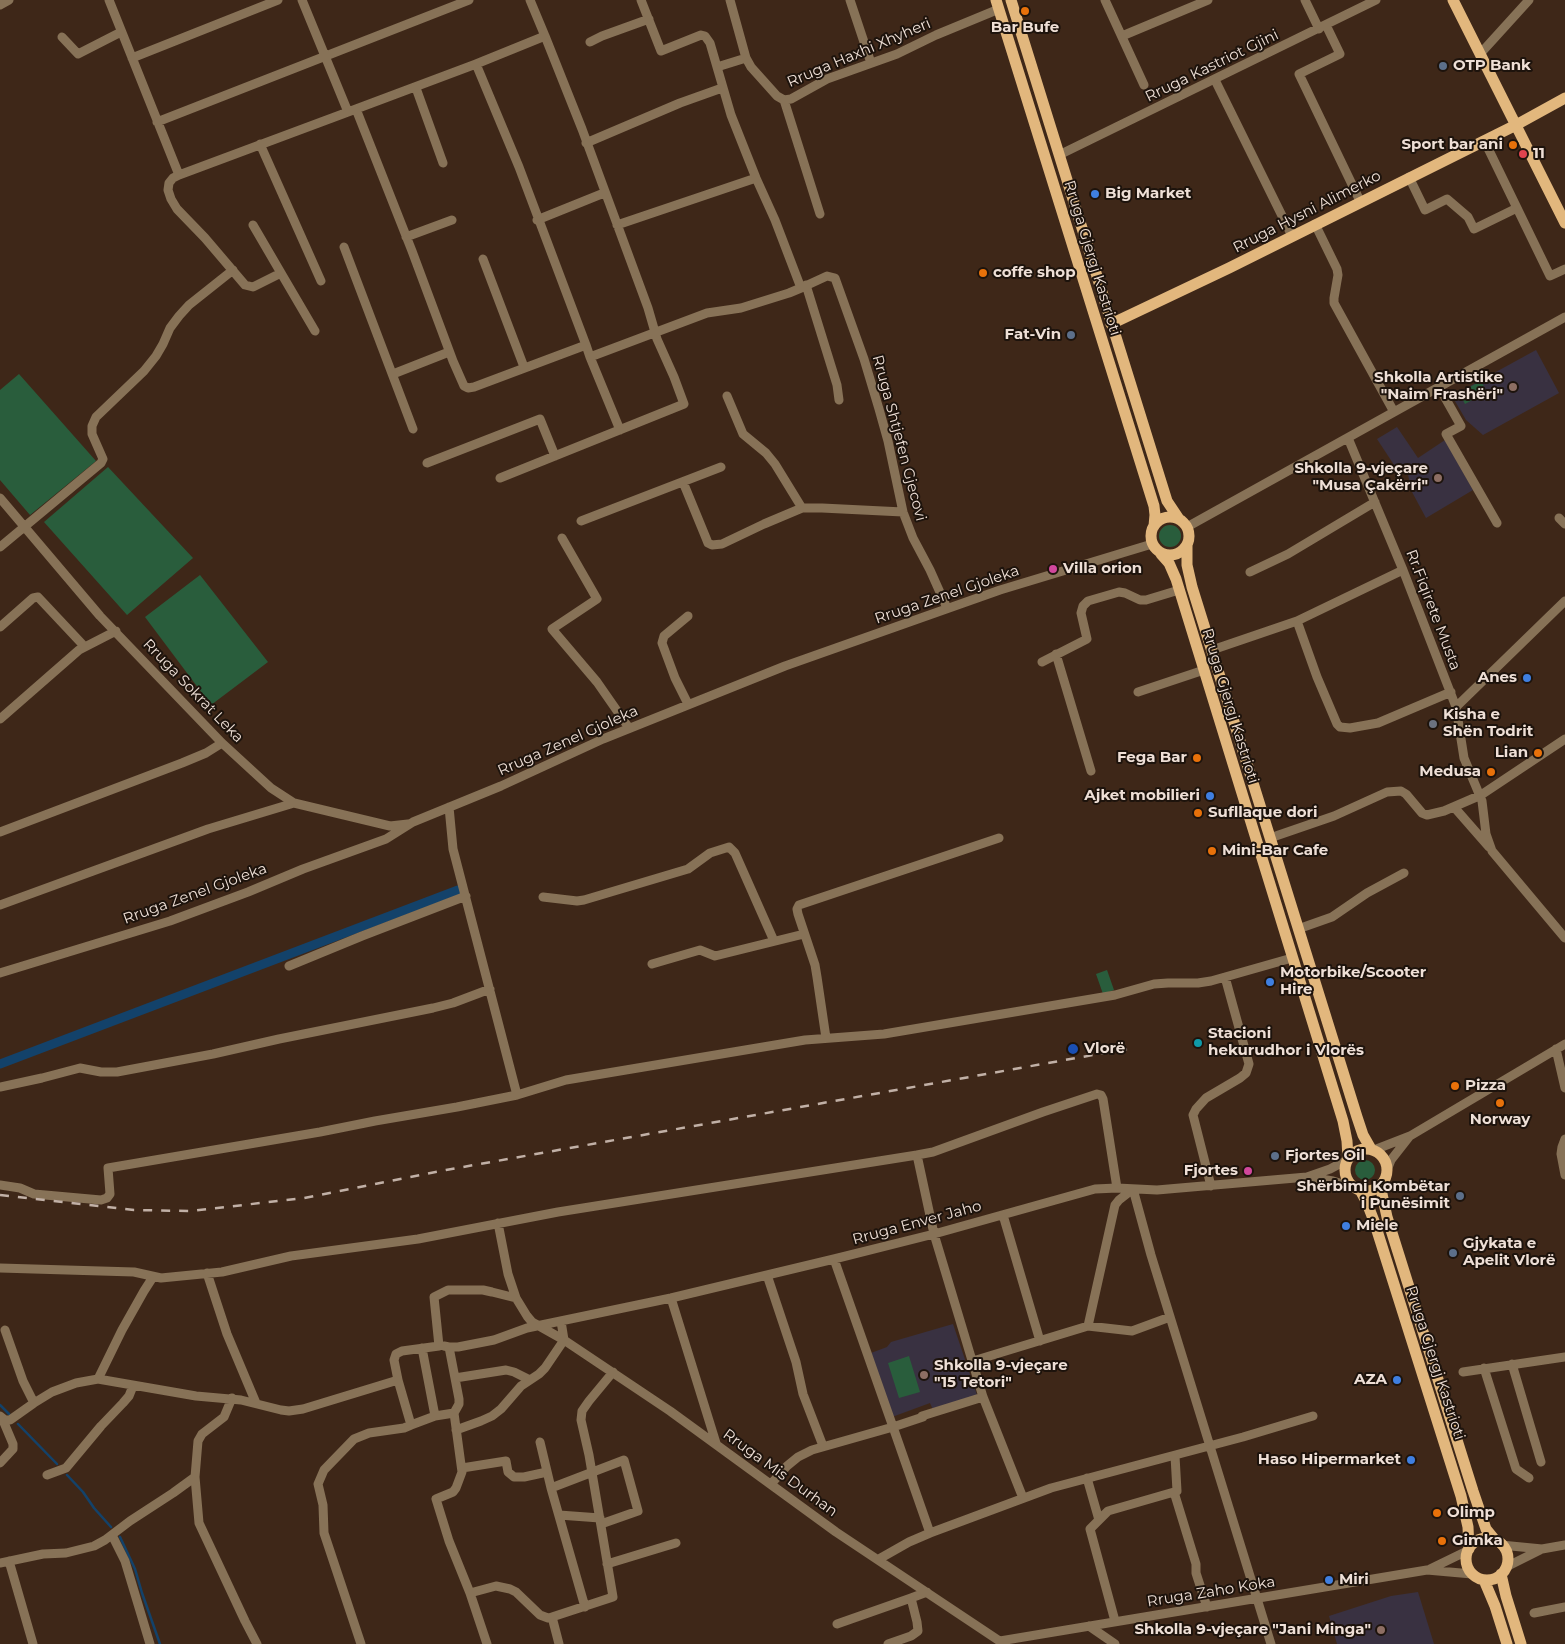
<!DOCTYPE html>
<html>
<head>
<meta charset="utf-8">
<style>
	body { margin:0 }
	canvas { display:block; background:#3e2718 }
</style>
</head>
<body>
<canvas width="1565" height="1644"></canvas>
<script>
const c = document.querySelector('canvas').getContext('2d');
c.lineJoin = 'round';
function fillPath(path, color) { c.fillStyle = color; c.fill(path, 'evenodd'); }
const shape = rows => new Path2D(rows.map(r => 'M' + r).join(''));
function trace(path, color, width, dash) { c.strokeStyle = color; c.lineWidth = width; c.lineCap = dash ? 'butt' : 'round'; c.setLineDash(dash || []); c.stroke(path); }
function write(font, color, halo, rows, align = 'center') {
  c.font = font + ' Montserrat,sans-serif'; c.lineWidth = 4; c.setLineDash([]); c.textBaseline = 'middle'; c.strokeStyle = halo; c.fillStyle = color; for (const [text, x, y, turn = 0] of rows) {
    c.save(); c.translate(x, y); c.rotate((+turn || 0) * Math.PI / 180); c.textAlign = isNaN(turn) ? turn : align; if (halo) c.strokeText(text, 0, 0); c.fillText(text, 0, 0); c.restore();
  }
}
const education = shape([
	[1536,350,1559,393,1483,435,1466,420,1452,396],
	[1397,427,1418,458,1445,440,1473,490,1426,518,1412,492,1406,466,1398,471,1377,439],
	[953,1324,978,1398,934,1412,930,1403,892,1417,871,1353,887,1347,891,1342],
	[1418,1592,1434,1644,1337,1644,1329,1616,1391,1596]
]);
const green = shape([
	[19,374,96,461,30,515,0,480,0,390],
	[1481,381,1487,392,1465,404,1459,393],
	[108,467,193,558,127,615,44,522],
	'1159 536a11 11 0 1 1 22 0a11 11 0 1 1-22 0Z',
	[200,575,268,662,211,705,145,617],
	[1107,970,1114,990,1103,994,1096,974],
	'1355 1170a10 10 0 1 1 20 0a10 10 0 1 1-20 0Z',
	[909,1356,920,1392,899,1398,888,1363]
]);
const stream = shape([
	[0,1405,9,1414],
	[18,1424,57,1464],
	[67,1475,83,1492,94,1508,111,1527],
	[120,1537,135,1569,142,1593,160,1644]
]);
const canal = shape([
	[0,1064,458,890]
]);
const minor = shape([
	[109,0,179,175,348,112],
	[302,0,348,112,476,64,519,167,586,345,474,387,468,388,464,386,453,361,412,251,356,109],
	[730,0,746,58,751,67,777,96,784,100,791,99,827,79,897,54,936,35,999,9],
	[850,0,871,63],
	[1105,0,1144,85],
	[1305,0,1319,29],
	[0,5,9,0],
	[1326,25,1340,54,1299,74,1360,201],
	[1122,36,1208,0],
	[62,37,78,54,121,32],
	[590,42,602,36,649,19],
	[1480,54,1529,0],
	[132,58,278,0],
	[476,64,545,36,530,0],
	[717,67,746,58],
	[1215,80,1292,236],
	[416,88,443,163],
	[784,100,820,214],
	[157,122,469,0],
	[1484,140,1550,276,1565,269],
	[586,143,680,103,722,88],
	[260,144,321,281],
	[1059,155,1376,0],
	[179,175,173,178,169,183,168,190,171,199,177,209,205,238,245,285,253,287,281,273,315,331],
	[1409,177,1425,210,1447,199,1468,217,1474,229,1517,208],
	[537,220,604,193],
	[1315,224,1337,269,1338,275,1334,298,1334,303,1394,412],
	[253,225,281,273],
	[617,225,756,178],
	[406,237,452,220],
	[344,247,413,429],
	[483,259,524,367],
	[806,285,837,385,839,400],
	[801,288,827,276,835,278,864,359,879,409,888,441,903,512,913,538,930,570,947,608],
	[586,345,590,357,707,313,741,308,789,293,801,288,775,220,756,178,731,115,710,43,705,36,701,35,661,51,641,0],
	[590,357,620,430],
	[393,374,449,352],
	[1439,387,1461,426,1446,434,1497,523],
	[727,396,743,434,766,453,775,464,802,508],
	[1348,438,1403,570,1456,707,1464,758,1482,801,1486,834,1492,851,1565,938],
	[427,463,540,419,555,456],
	[500,478,684,404,674,377,657,339,648,308,582,129,545,36],
	[683,482,706,538,708,543,712,545,722,544,764,524,802,508,822,508,903,512],
	[0,498,100,616,222,743,271,788,294,803,390,826,408,824],
	[1559,518,1565,524],
	[581,521,721,467],
	[1187,527,1565,317],
	[562,538,597,599,552,629,597,682,629,728],
	[0,547,101,463,103,459,92,434,92,426,96,417,144,371,156,356,163,344,170,328,179,316,189,305,233,270],
	[1250,572,1288,554,1375,502],
	[688,616,664,636,662,643,675,678,688,704],
	[1297,621,1317,677,1337,724,1340,727,1350,728,1378,723,1451,692],
	[0,627,33,598,38,597,84,646],
	[1212,650,1297,621,1403,570],
	[1056,654,1091,771],
	[1042,662,1087,639,1081,613,1083,606,1088,601,1119,592,1125,593,1140,600,1146,600,1179,590],
	[1138,692,1204,670],
	[1456,707,1565,601],
	[0,719,79,650,116,631],
	[449,807,453,849,517,1095,566,1080,805,1040,884,1034,1115,995,1154,984,1168,983,1198,983,1211,981,1292,958],
	[1454,807,1489,847],
	[0,832,182,763,206,753,222,743],
	[1270,838,1334,816,1387,792,1401,791,1406,794,1422,813,1427,815,1444,811,1481,795,1565,739],
	[543,897,577,901,584,900,688,869,710,853,729,847,735,853,774,941],
	[0,905,208,829,294,803],
	[1298,929,1332,917,1367,893,1404,873],
	[652,964,700,950,715,956,804,934],
	[289,966,362,936,466,896],
	[0,973,170,921,248,892,303,869,386,839,413,822,501,786,603,739,785,666,1000,590,1152,544],
	[826,1038,817,977,815,965,798,914,797,909,799,905,999,838],
	[1556,1049,1565,1088],
	[0,1087,42,1078,80,1068,101,1072,117,1072,213,1054,279,1039,433,1008,453,1003,490,989],
	[1565,1139,1562,1147,1561,1154,1565,1175],
	[1374,1150,1410,1136,1565,1044],
	[917,1155,934,1234,983,1397,1023,1498],
	[1387,1170,1391,1160,1409,1137],
	[1309,1177,1333,1181,1353,1187],
	[0,1185,20,1188,34,1194,101,1200,107,1198,110,1194,108,1168,320,1132,375,1121,457,1107,517,1095],
	[1211,1186,1193,1115,1196,1109,1206,1098,1240,1078,1246,1073,1249,1064,1225,977],
	[1003,1215,1040,1341],
	[498,1223,508,1274,516,1298],
	[0,1268,134,1272,161,1278,222,1272,291,1256,418,1239,558,1212,917,1155,933,1152,1043,1112,1097,1094,1101,1095,1103,1099,1117,1188],
	[207,1273,227,1334,256,1403],
	[767,1275,796,1362,803,1394,823,1446],
	[671,1298,716,1443],
	[1088,1326,1115,1205,1119,1200,1133,1189,1151,1255,1271,1644],
	[5,1330,23,1381,34,1403],
	[449,1347,458,1347,494,1340,527,1328,671,1298,834,1259,934,1234,1095,1189,1117,1188,1157,1190,1307,1177,1330,1169,1347,1160],
	[422,1348,435,1416],
	[973,1361,1088,1326,1132,1331,1170,1317],
	[1512,1364,1541,1462],
	[1484,1368,1516,1469,1529,1478],
	[1463,1372,1565,1357],
	[455,1378,506,1370,514,1372,530,1380],
	[98,1379,122,1330,144,1291,153,1277],
	[398,1380,411,1425,435,1416,454,1413,459,1404,459,1399,449,1347,444,1346],
	[454,1413,462,1472,456,1488,453,1492,436,1499,449,1541,470,1593,496,1586,510,1589,516,1592,540,1615,548,1618,552,1617,559,1644],
	[0,1416,5,1420,10,1420,34,1403,52,1392,76,1383,98,1379,196,1396,241,1400,281,1410,289,1411,303,1409,398,1380,394,1360,396,1354,402,1351,439,1346,434,1297,448,1290,483,1290,492,1292,516,1298,527,1316,532,1322,564,1340,670,1411,836,1532,1004,1644],
	[456,1430,481,1421,492,1416,501,1409,521,1386,539,1374,545,1368,564,1340,561,1321],
	[540,1442,551,1488,585,1607],
	[0,1463,13,1449,13,1444,2,1418],
	[462,1468,506,1461,508,1472,514,1477,524,1477,547,1472],
	[47,1475,66,1468,101,1426,123,1403,129,1396,133,1386],
	[195,1477,199,1523,245,1621,257,1644],
	[1087,1478,1099,1520],
	[771,1484,787,1466,798,1457,812,1450,893,1427,834,1259],
	[551,1488,624,1460,638,1511,601,1524],
	[1174,1492,1177,1491,1175,1456],
	[559,1515,600,1518],
	[930,1533,893,1427,923,1417,922,1416,983,1397],
	[112,1535,125,1561,150,1644],
	[1501,1545,1542,1549,1565,1545],
	[879,1559,909,1542,930,1533,1051,1488,1243,1437,1313,1416],
	[9,1561,33,1644],
	[0,1563,43,1554,66,1553,94,1546,105,1540,130,1521,173,1493,195,1477,198,1441,202,1434,224,1417,232,1398],
	[607,1564,676,1543],
	[1506,1567,1540,1550],
	[1430,1569,1467,1551],
	[470,1593,487,1644],
	[1534,1613,1565,1607],
	[552,1617,613,1597,589,1455,581,1420,582,1411,589,1401,613,1372],
	[1115,1621,1090,1529,1108,1511,1174,1492,1196,1564,1196,1573,1207,1607],
	[837,1624,911,1598],
	[1089,1626,1115,1644],
	[1000,1641,1427,1570,1472,1574],
	[361,1644,324,1533,323,1505,318,1484,324,1470,354,1439,369,1433,404,1428,411,1425],
	[888,1644,911,1636,918,1631,917,1622,911,1598,927,1592]
]);
const major = shape([
	[996,0,1154,506,1155,515,1154,526],
	[1011,0,1167,501,1179,519],
	[1453,0,1565,223],
	[1111,324,1229,268,1516,125,1565,98],
	'1151 536a19 19 0 1 1 38 0a19 19 0 1 1-38 0Z',
	[1187,546,1187,565,1192,587,1357,1117,1363,1135,1371,1149],
	[1161,554,1169,563,1176,579,1343,1121,1347,1141,1348,1158],
	'1345 1170a21 21 0 1 1 42 0a21 21 0 1 1-42 0Z',
	[1380,1185,1387,1217,1473,1491,1486,1529,1495,1540],
	[1360,1190,1367,1203,1374,1221,1461,1496,1468,1527,1469,1549],
	'1466 1559a21 21 0 1 1 42 0a21 21 0 1 1-42 0Z',
	[1501,1574,1506,1596,1521,1644],
	[1484,1580,1495,1606,1507,1644]
]);
const rail = shape([
	[0,1195,134,1210,191,1211,304,1198,446,1170,1127,1049]
]);
const markers = [
	[1025,11,5,"#e8710a"],
	[1443,66,5,"#5c6f8a"],
	[1513,145,5,"#e8710a"],
	[1523,154,5,"#e0444e"],
	[1095,194,5,"#3f7fe0"],
	[983,273,5,"#e8710a"],
	[1071,335,5,"#5c6f8a"],
	[1513,387,5,"#8d6e63"],
	[1438,478,5,"#8d6e63"],
	[1053,569,5,"#d1479c"],
	[1527,678,5,"#3f7fe0"],
	[1433,724,5,"#6b7280"],
	[1538,753,5,"#e8710a"],
	[1197,758,5,"#e8710a"],
	[1491,772,5,"#e8710a"],
	[1210,796,5,"#3f7fe0"],
	[1198,813,5,"#e8710a"],
	[1212,851,5,"#e8710a"],
	[1270,982,5,"#3f7fe0"],
	[1198,1043,5,"#0f9aa8"],
	[1073,1049,6,"#1a4fb4"],
	[1455,1086,5,"#e8710a"],
	[1500,1103,5,"#e8710a"],
	[1275,1156,5,"#5c6f8a"],
	[1248,1171,5,"#d1479c"],
	[1460,1196,5,"#5c6f8a"],
	[1346,1226,5,"#3f7fe0"],
	[1453,1253,5,"#5c6f8a"],
	[924,1375,5,"#8d6e63"],
	[1397,1380,5,"#3f7fe0"],
	[1411,1460,5,"#3f7fe0"],
	[1437,1513,5,"#e8710a"],
	[1442,1541,5,"#e8710a"],
	[1329,1580,5,"#3f7fe0"],
	[1381,1630,5,"#8d6e63"]
];
const poiNames = [
	["Bar Bufe",1025,28,"center"],
	["OTP Bank",1453,66],
	["Sport bar ani",1503,145,"right"],
	["11",1533,154],
	["Big Market",1105,194],
	["coffe shop",993,273],
	["Fat-Vin",1061,335,"right"],
	["Shkolla Artistike",1503,378,"right"],
	["\"Naim Frashëri\"",1503,395,"right"],
	["Shkolla 9-vjeçare",1428,469,"right"],
	["\"Musa Çakërri\"",1428,486,"right"],
	["Villa orion",1063,569],
	["Anes",1517,678,"right"],
	["Kisha e",1443,715],
	["Shën Todrit",1443,732],
	["Lian",1528,753,"right"],
	["Fega Bar",1187,758,"right"],
	["Medusa",1481,772,"right"],
	["Ajket mobilieri",1200,796,"right"],
	["Sufllaque dori",1208,813],
	["Mini-Bar Cafe",1222,851],
	["Motorbike/Scooter",1280,973],
	["Hire",1280,990],
	["Stacioni",1208,1034],
	["hekurudhor i Vlorës",1208,1051],
	["Vlorë",1084,1049],
	["Pizza",1465,1086],
	["Norway",1500,1120,"center"],
	["Fjortes Oil",1285,1156],
	["Fjortes",1238,1171,"right"],
	["Shërbimi Kombëtar",1450,1187,"right"],
	["i Punësimit",1450,1204,"right"],
	["Miele",1356,1226],
	["Gjykata e",1463,1244],
	["Apelit Vlorë",1463,1261],
	["Shkolla 9-vjeçare",934,1366],
	["\"15 Tetori\"",934,1383],
	["AZA",1387,1380,"right"],
	["Haso Hipermarket",1401,1460,"right"],
	["Olimp",1447,1513],
	["Gimka",1452,1541],
	["Miri",1339,1580],
	["Shkolla 9-vjeçare \"Jani Minga\"",1371,1630,"right"]
];
const streetNames = [
	["Rruga Haxhi Xhyheri",859,53,-23],
	["Rruga Kastriot Gjini",1212,66,-26],
	["Rruga Hysni Alimerko",1307,212,-27],
	["Rruga Gjergj Kastrioti",1092,258,73],
	["Rruga Shtjefen Gjecovi",899,438,75],
	["Rruga Zenel Gjoleka",947,595,-19],
	["Rr.Fiqirete Musta",1433,610,69],
	["Rruga Sokrat Leka",193,691,46],
	["Rruga Gjergj Kastrioti",1230,706,73],
	["Rruga Zenel Gjoleka",568,741,-24],
	["Rruga Zenel Gjoleka",195,894,-20],
	["Rruga Enver Jaho",917,1223,-15],
	["Rruga Gjergj Kastrioti",1435,1363,72],
	["Rruga Mis Durhan",780,1473,36],
	["Rruga Zaho Koka",1211,1592,-9]
];
fillPath(education, '#393141');
fillPath(green, '#295d3c');
trace(stream, '#13426a', 2.5);
trace(canal, '#13426a', 9);
trace(minor, '#877257', 9);
trace(major, '#e2b77d', 11);
trace(rail, '#c1b0a6', 2.5, [9, 9]);
for (const [x, y, r, color] of markers) { const dot = new Path2D(); dot.arc(x, y, r, 0, 2 * Math.PI); c.fillStyle = color; c.fill(dot); trace(dot, '#1d130c', 2); }
write('bold 15px', '#eedfd6', '#1d130c', poiNames, 'left');
write('15px', '#eedfd6', '#1d130c', streetNames);
</script>
</body>
</html>
